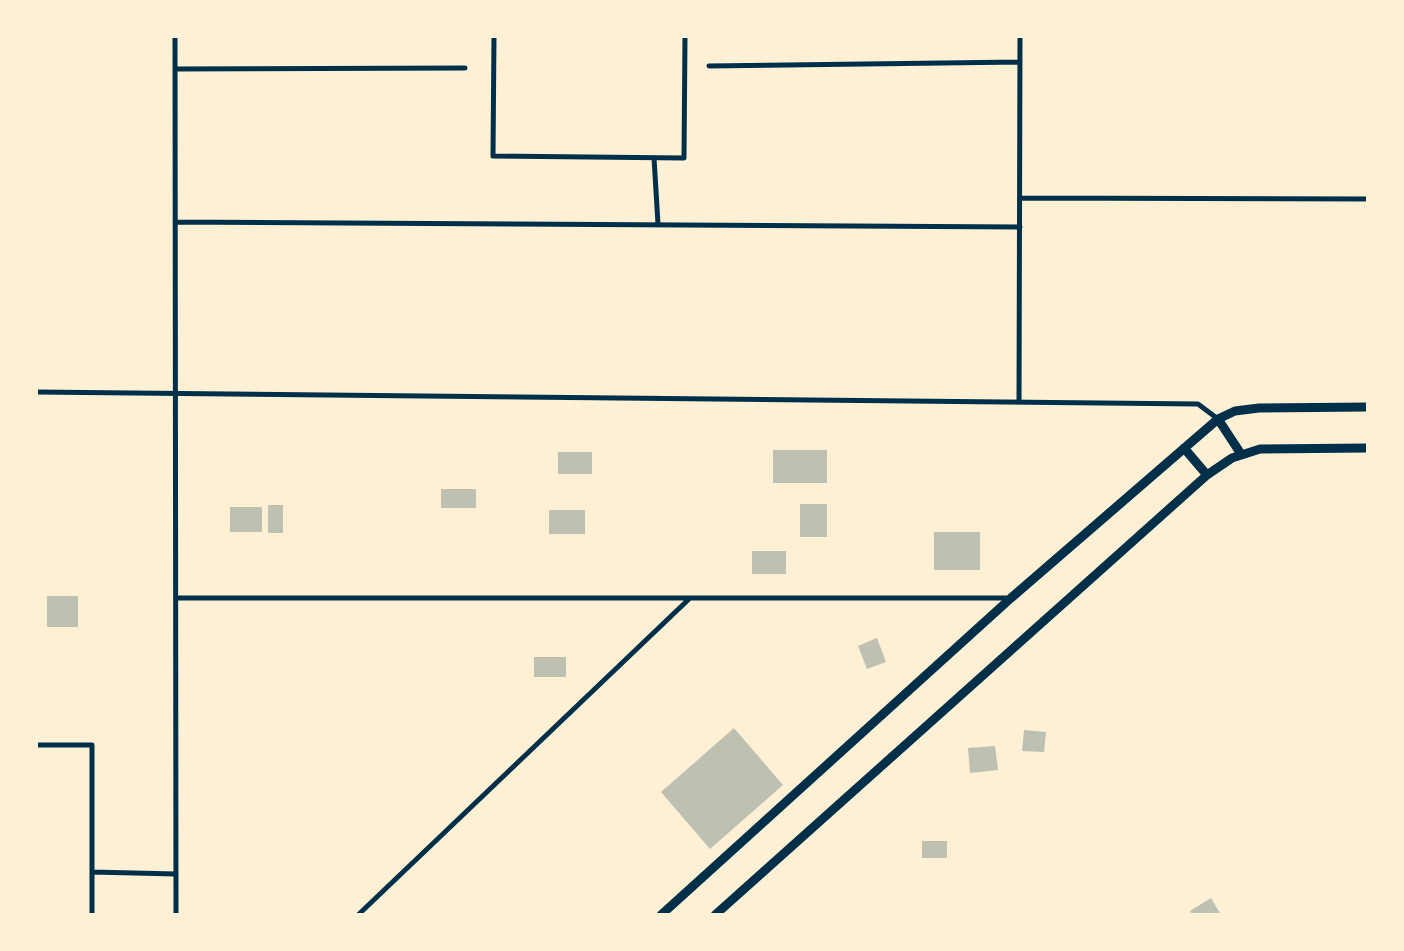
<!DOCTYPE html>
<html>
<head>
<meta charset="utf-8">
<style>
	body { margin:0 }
	#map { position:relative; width:1404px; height:951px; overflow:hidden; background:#fdf0d5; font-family:"Libre Baskerville",serif }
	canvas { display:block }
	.frame { position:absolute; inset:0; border:38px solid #fdf0d5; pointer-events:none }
</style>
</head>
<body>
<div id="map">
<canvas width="1404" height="951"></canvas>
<div class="frame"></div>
</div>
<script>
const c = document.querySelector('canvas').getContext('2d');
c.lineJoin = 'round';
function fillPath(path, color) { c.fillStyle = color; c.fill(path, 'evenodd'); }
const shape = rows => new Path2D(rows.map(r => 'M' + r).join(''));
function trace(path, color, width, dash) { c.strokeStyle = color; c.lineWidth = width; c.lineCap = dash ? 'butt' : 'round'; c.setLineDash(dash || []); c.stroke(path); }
const building = shape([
	[773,450,827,450,827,483,773,483],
	[558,452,592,452,592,474,558,474],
	[441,489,476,489,476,508,441,508],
	[800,504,827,504,827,537,800,537],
	[268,505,283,505,283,533,268,533],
	[230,507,262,507,262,532,230,532],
	[549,510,585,510,585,534,549,534],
	[934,532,980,532,980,570,934,570],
	[752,551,786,551,786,574,752,574],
	[47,596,78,596,78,627,47,627],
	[877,638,886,662,867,669,858,646],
	[534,657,566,657,566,677,534,677],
	[734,728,783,785,710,849,661,792],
	[1024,730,1046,732,1044,752,1022,751],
	[995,746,998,770,970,773,968,748],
	[922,841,947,841,947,858,922,858],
	[1211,898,1221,915,1192,915,1190,911]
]);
const minor = shape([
	[175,36,176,915],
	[494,36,493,156,684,158,685,36],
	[709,66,1020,62],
	[175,69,465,68],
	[654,158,658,224],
	[1020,198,1368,199],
	[175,222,1020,227],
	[36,392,1198,404,1218,419],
	[1019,401,1020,36],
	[176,598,1010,598],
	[36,745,92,745,92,915],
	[92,872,176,874],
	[358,915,689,599]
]);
const tertiary = shape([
	[1218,419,1241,454],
	[1184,448,1207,475],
	[661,915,1011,598,1218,419,1235,411,1259,408,1368,407],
	[715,915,1207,475,1232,458,1260,449,1368,448]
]);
fillPath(building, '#bec0b2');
trace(minor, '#003049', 5);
trace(tertiary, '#003049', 9);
</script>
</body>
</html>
